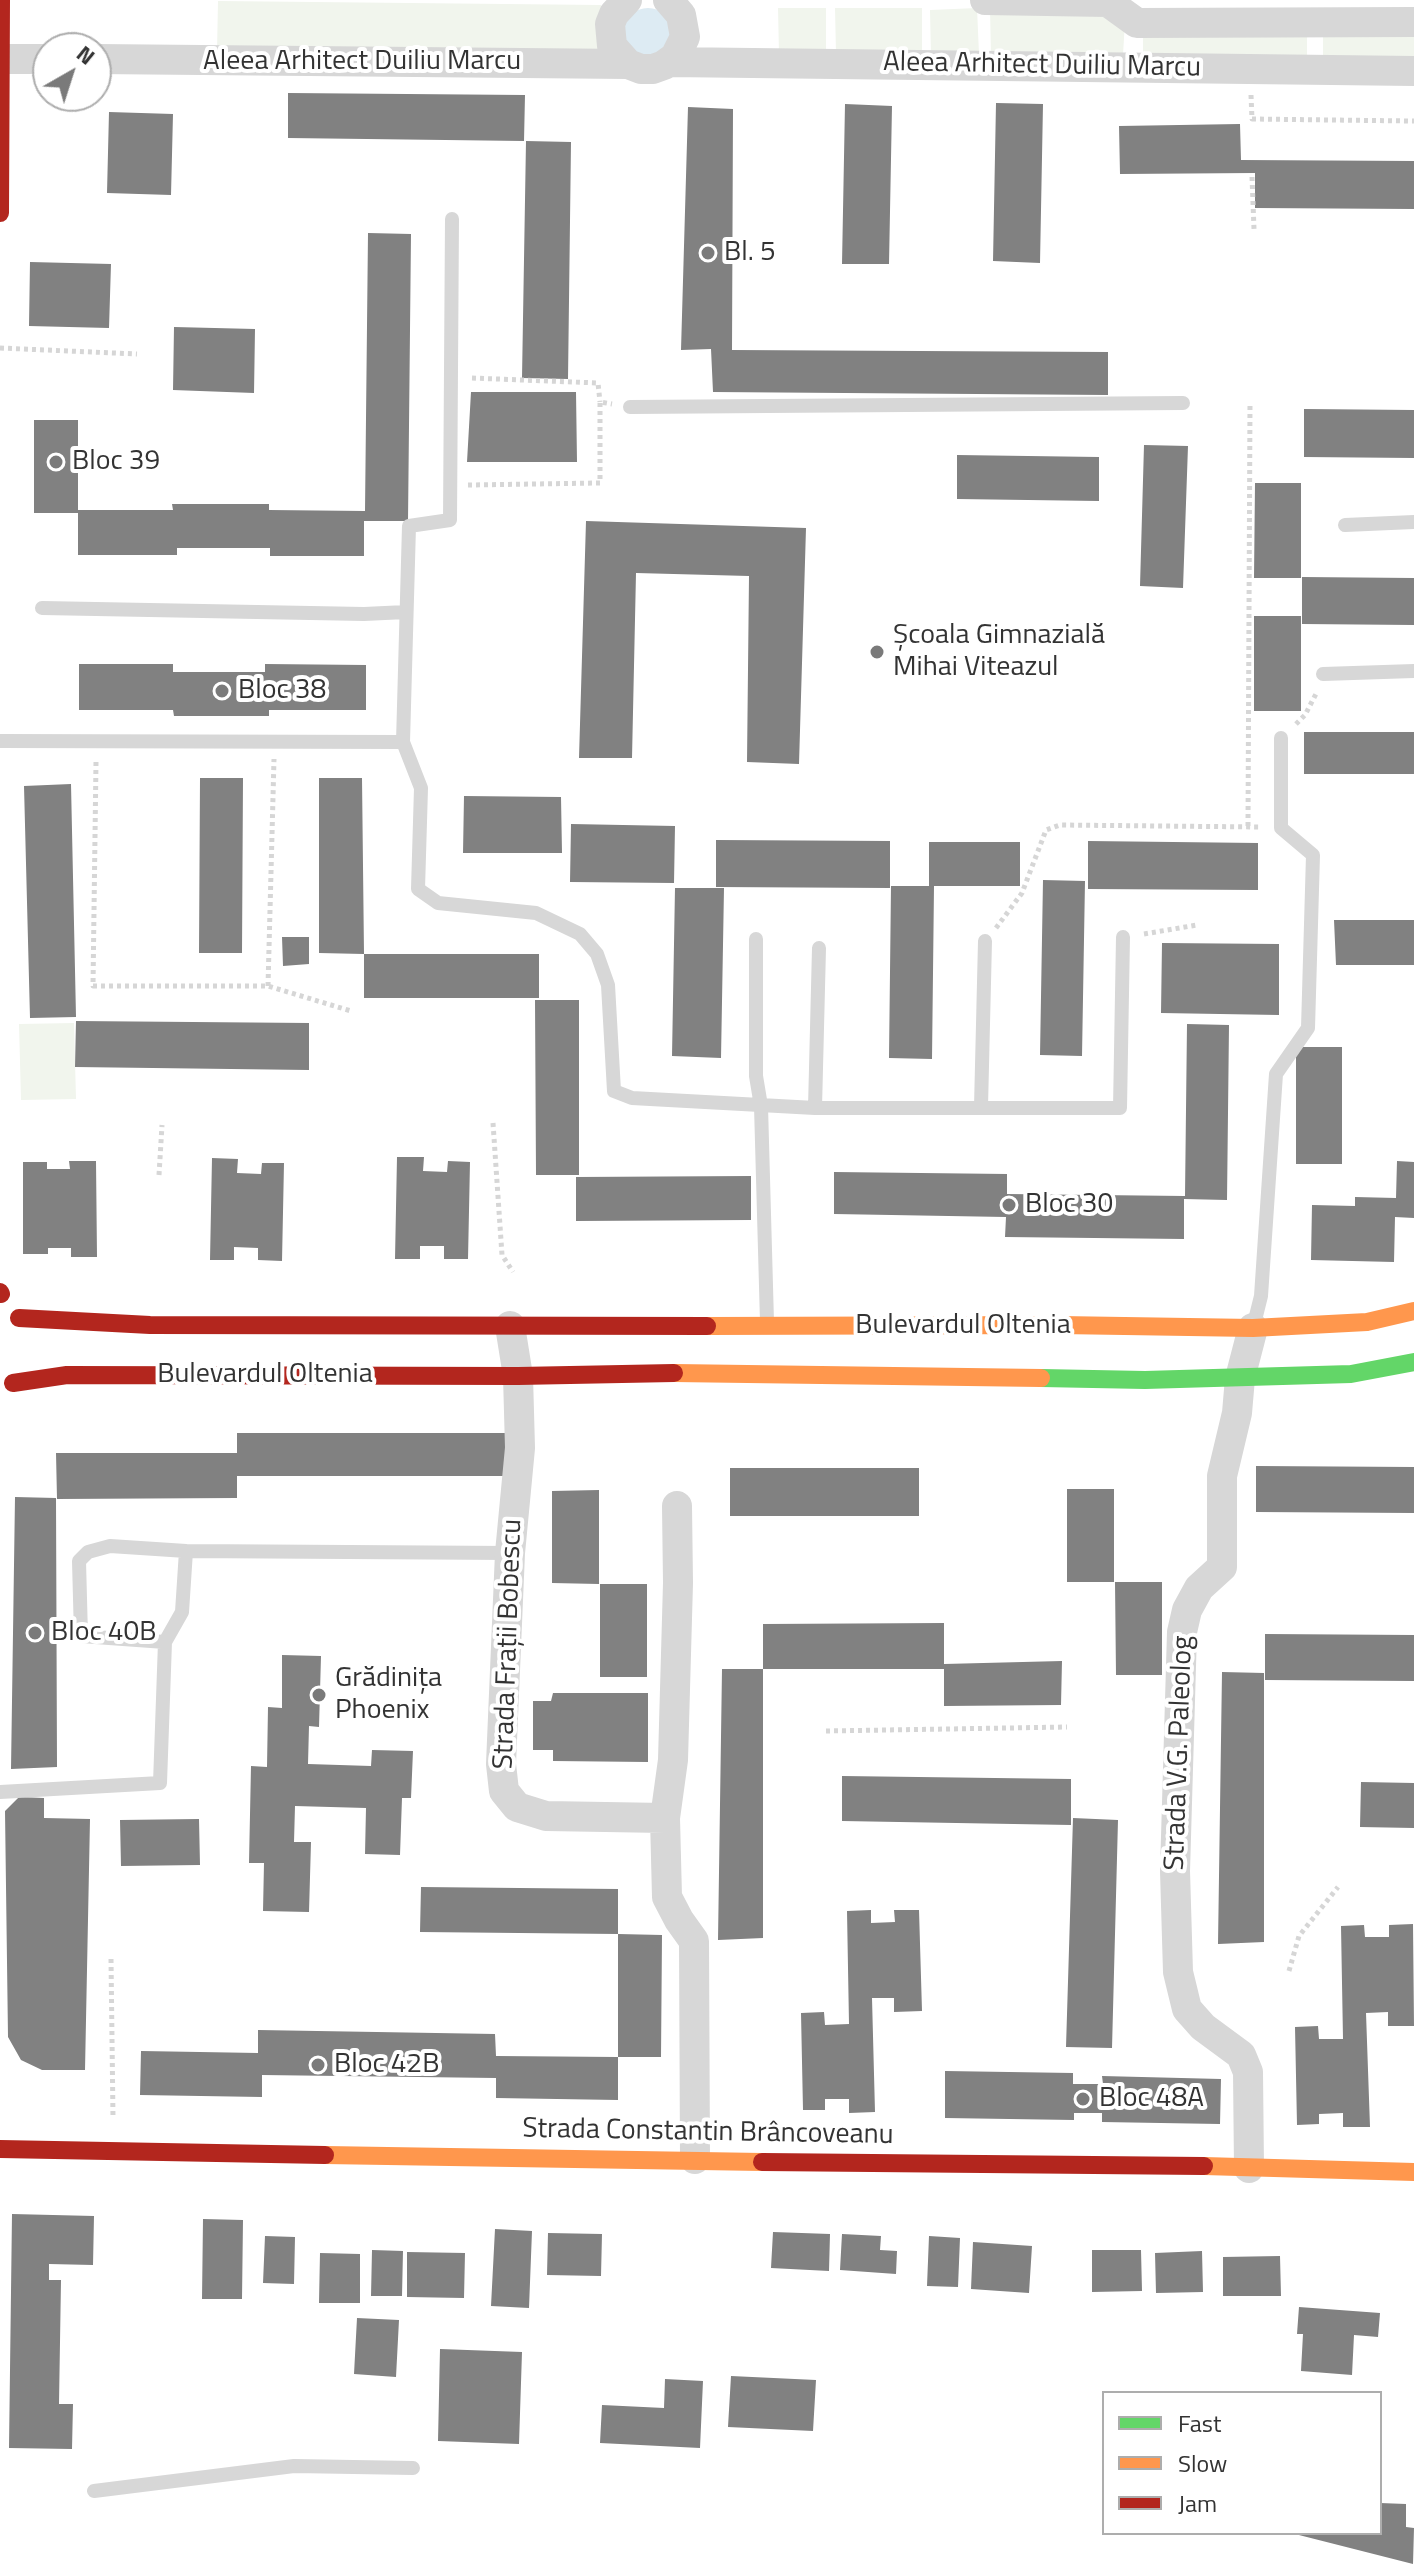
<!DOCTYPE html>
<html>
<head>
<meta charset="utf-8">
<style>
	body { margin:0 }
	#map { position:relative; width:1414px; height:2567px; overflow:hidden; background:#fff; font-family:"Titillium Web",sans-serif }
	canvas { display:block }
	.legend { position:absolute; left:1102px; top:2391px; width:280px; height:144px; box-sizing:border-box; background:#fff; border:2px solid #adadad; margin:0; padding:10px 14px; list-style:none; font-size:24px; color:#333 }
	.legend li { display:flex; align-items:center; gap:16px; height:40px }
	.legend b { width:40px; border:2px solid #adadad }
	.north { position:absolute; left:32px; top:32px; width:80px; height:80px; box-sizing:border-box; background:#fff; border:2px solid #adadad; border-radius:50%; rotate:39deg; font-size:22px; font-weight:700; line-height:32px; text-align:center; color:#333 }
	.north::after { content:''; display:block; margin:auto; width:28px; height:36px; background:#7a7a7a; clip-path:polygon(50% 0,100% 100%,50% 72%,0 100%) }
</style>
</head>
<body>
<div id="map">
<canvas width="1414" height="2567"></canvas>
<ul class="legend">
<li><b style="height:10px;background:#63d668"></b>Fast</li>
<li><b style="height:10px;background:#ff974d"></b>Slow</li>
<li><b style="height:10px;background:#b3261e"></b>Jam</li>
</ul>
<div class="north">N</div>
</div>
<script>
const c = document.querySelector('canvas').getContext('2d');
c.lineJoin = 'round';
function fillPath(path, color) { c.fillStyle = color; c.fill(path, 'evenodd'); }
const shape = rows => new Path2D(rows.map(r => 'M' + r).join(''));
function trace(path, color, width, dash) { c.strokeStyle = color; c.lineWidth = width; c.lineCap = dash ? 'butt' : 'round'; c.setLineDash(dash || []); c.stroke(path); }
function write(font, color, halo, rows, align = 'center') {
  c.font = font + ' "Titillium Web",sans-serif'; c.lineWidth = 8; c.setLineDash([]); c.textBaseline = 'middle'; c.strokeStyle = halo; c.fillStyle = color; for (const [text, x, y, turn = 0] of rows) {
    c.save(); c.translate(x, y); c.rotate((+turn || 0) * Math.PI / 180); c.textAlign = isNaN(turn) ? turn : align; if (halo) c.strokeText(text, 0, 0); c.fillText(text, 0, 0); c.restore();
  }
}
const green = shape([
	[218,1,601,5,601,54,217,51],
	[778,8,826,8,826,54,779,54],
	[835,8,922,8,922,54,836,54],
	[977,8,979,54,931,56,930,10],
	[990,8,1106,8,1125,21,1123,55,991,56],
	[1143,30,1307,31,1307,60,1143,59],
	[1323,30,1414,31,1414,61,1323,60],
	[74,1023,76,1099,21,1100,19,1024]
]);
const water = shape([
	'624 32a24 24 0 1 1 48 0a24 24 0 1 1-48 0Z'
]);
const building = shape([
	[288,93,525,95,524,141,288,138],
	[996,103,1043,104,1040,263,993,261],
	[845,104,892,106,889,264,842,264],
	[688,107,733,109,732,350,1108,352,1108,395,713,392,711,349,681,350],
	[109,112,173,114,171,195,107,193],
	[1240,124,1241,160,1414,161,1414,209,1255,208,1255,173,1120,174,1119,126],
	[526,141,571,142,568,379,522,378],
	[368,233,411,234,408,521,364,521,364,556,270,556,270,548,177,548,177,555,78,555,78,513,34,513,34,420,78,420,78,510,173,510,172,504,269,504,269,510,365,511],
	[30,262,111,264,109,328,29,326],
	[174,327,255,329,254,393,173,390],
	[471,392,576,392,577,462,467,462],
	[1304,409,1414,410,1414,458,1304,457],
	[1144,445,1188,446,1183,588,1140,586],
	[957,455,1099,457,1099,501,957,499],
	[1255,483,1301,483,1301,578,1254,578],
	[586,521,806,528,799,764,747,762,749,576,636,573,632,758,579,758],
	[1302,577,1414,578,1414,625,1302,624],
	[1254,616,1301,616,1301,711,1254,711],
	[79,664,173,664,173,672,265,672,265,664,366,665,366,710,269,710,269,716,174,716,173,710,79,710],
	[1304,732,1414,732,1414,774,1304,774],
	[200,778,243,778,242,953,199,953],
	[319,778,362,778,364,954,319,953],
	[71,784,76,1017,30,1018,24,786],
	[464,796,561,797,562,853,463,853],
	[571,824,675,826,674,883,570,882],
	[716,840,890,841,890,888,716,887],
	[1088,841,1258,843,1258,890,1088,889],
	[929,842,1020,842,1020,886,934,886,932,1059,889,1058,891,886,929,886],
	[1043,880,1085,881,1082,1056,1040,1055],
	[675,888,724,888,721,1058,672,1056],
	[1334,920,1414,920,1414,965,1336,965],
	[282,937,309,937,309,964,283,966],
	[1162,943,1279,944,1279,1015,1161,1013],
	[364,954,539,954,539,998,364,998],
	[535,1000,579,1000,579,1175,536,1175],
	[76,1021,309,1023,309,1070,75,1067],
	[1187,1024,1229,1025,1227,1200,1184,1199,1184,1239,1005,1237,1006,1217,834,1214,834,1172,1007,1174,1007,1194,1185,1196],
	[1296,1047,1342,1047,1342,1164,1296,1164],
	[397,1157,424,1157,423,1171,447,1172,448,1161,470,1162,468,1259,444,1259,444,1246,420,1246,420,1259,395,1259],
	[212,1158,238,1159,237,1173,261,1174,262,1163,284,1163,282,1261,258,1260,258,1248,234,1247,234,1260,210,1260],
	[69,1161,96,1161,97,1257,71,1257,71,1248,48,1248,48,1254,23,1254,23,1162,47,1162,47,1169,70,1169],
	[1397,1161,1414,1162,1414,1218,1395,1217,1394,1262,1311,1260,1312,1205,1355,1206,1355,1197,1396,1198],
	[751,1176,751,1220,576,1221,576,1177],
	[237,1433,505,1433,505,1476,237,1476,237,1498,57,1499,56,1453,237,1453],
	[1256,1466,1414,1467,1414,1513,1256,1512],
	[730,1468,919,1468,919,1516,730,1516],
	[1067,1489,1114,1489,1114,1582,1067,1582],
	[599,1490,599,1584,552,1583,552,1491],
	[15,1497,56,1498,57,1767,11,1769],
	[1115,1582,1162,1582,1162,1675,1116,1675],
	[600,1584,647,1584,647,1677,600,1677],
	[944,1623,944,1664,1062,1661,1061,1705,944,1706,944,1669,763,1669,763,1624],
	[1265,1634,1414,1635,1414,1681,1265,1680],
	[282,1655,321,1656,319,1727,309,1726,308,1764,371,1766,372,1750,413,1751,411,1798,402,1798,400,1855,365,1854,366,1808,295,1806,294,1842,311,1842,309,1912,263,1911,264,1863,249,1863,251,1766,267,1767,268,1707,282,1708],
	[722,1669,763,1669,763,1938,718,1940],
	[1222,1672,1264,1673,1264,1942,1218,1944],
	[553,1693,648,1693,648,1762,553,1761,553,1750,533,1750,533,1701,551,1701],
	[842,1776,1071,1779,1071,1825,842,1821],
	[1361,1782,1414,1783,1414,1828,1360,1827],
	[19,1797,44,1798,44,1818,90,1819,85,2070,42,2070,21,2060,8,2037,5,1811],
	[1073,1818,1118,1820,1112,2048,1066,2047],
	[199,1819,200,1865,121,1866,120,1820],
	[421,1887,618,1889,618,1934,420,1932],
	[871,1910,871,1923,895,1922,894,1910,919,1910,922,2011,894,2012,894,1998,872,1998,875,2112,849,2113,849,2099,825,2099,825,2110,803,2110,801,2013,824,2012,825,2025,849,2024,847,1911],
	[1413,1924,1414,2026,1388,2026,1388,2012,1366,2013,1370,2127,1343,2127,1343,2113,1319,2114,1319,2124,1297,2125,1295,2027,1318,2026,1319,2039,1343,2039,1341,1926,1364,1925,1365,1937,1389,1937,1389,1925],
	[618,1934,662,1935,661,2057,618,2057],
	[258,2030,495,2034,496,2056,618,2057,618,2100,496,2098,496,2078,262,2075,262,2097,140,2095,141,2051,258,2053],
	[945,2071,1073,2073,1073,2084,1103,2084,1102,2076,1221,2079,1220,2124,1102,2122,1102,2113,1074,2113,1074,2120,945,2118],
	[12,2214,94,2216,93,2265,49,2264,49,2280,61,2280,59,2404,73,2404,72,2449,9,2448],
	[203,2219,243,2220,242,2299,202,2299],
	[495,2229,532,2231,529,2308,491,2306],
	[773,2232,830,2234,829,2271,771,2268],
	[548,2233,602,2234,601,2276,547,2275],
	[842,2234,881,2236,880,2250,897,2251,896,2274,840,2270],
	[265,2236,295,2237,294,2284,263,2283],
	[929,2236,960,2238,958,2287,927,2286],
	[973,2242,1032,2246,1029,2293,971,2289],
	[372,2250,403,2251,402,2296,371,2296],
	[1092,2250,1141,2250,1142,2291,1092,2292],
	[1202,2251,1203,2292,1156,2293,1155,2253],
	[407,2252,465,2253,464,2298,407,2297],
	[320,2253,360,2254,360,2303,319,2303],
	[1280,2256,1281,2296,1223,2296,1223,2257],
	[1299,2307,1380,2313,1378,2337,1354,2335,1352,2375,1301,2371,1303,2334,1297,2334],
	[357,2318,399,2320,396,2377,354,2374],
	[440,2349,522,2352,519,2444,438,2441],
	[731,2376,816,2380,813,2431,728,2427],
	[665,2379,703,2381,700,2448,600,2443,602,2405,664,2408],
	[1380,2503,1406,2504,1406,2527,1414,2528,1413,2564,1295,2534,1380,2533]
]);
const path = shape([
	[1251,95,1252,119,1414,121],
	[1252,177,1254,229],
	[0,348,137,354],
	[472,378,598,383,600,402],
	[468,485,600,483,600,402,612,404],
	[1296,724,1305,715,1317,692],
	[96,762,93,986,268,986,351,1011],
	[1248,826,1250,403],
	[996,928,1022,893,1046,830,1060,825,1260,827],
	[1144,934,1197,925],
	[268,986,274,759],
	[493,1123,502,1255,513,1272],
	[159,1175,162,1125],
	[826,1731,1067,1727],
	[111,1959,113,2118],
	[1289,1971,1299,1936,1338,1887]
]);
const lane = shape([
	[452,219,450,520,409,526,403,742,421,788,418,889,438,903,536,913,580,934,597,954,608,985,614,1091,632,1098,815,1108,1120,1108,1123,937],
	[630,407,1183,403],
	[1345,525,1414,522],
	[42,608,364,614,406,612],
	[1323,674,1414,671],
	[0,741,403,742],
	[756,939,756,1076,761,1106,767,1322],
	[981,1107,985,941],
	[815,1108,819,948],
	[1254,1324,1261,1296,1276,1074,1308,1028,1313,855,1281,828,1281,738],
	[165,1642,81,1636,79,1561,88,1552,110,1546,186,1551,510,1553],
	[0,1792,160,1783,165,1642,182,1612,186,1551],
	[94,2491,294,2466,413,2468]
]);
const street = shape([
	[627,0,614,14,610,24,612,46,628,64,641,69,653,69,664,65,675,57,685,37,681,15,668,0],
	[985,0,1108,2,1137,23,1414,22],
	[2,59,48,59],
	[96,59,628,64],
	[670,62,1414,71],
	[510,1326,518,1376,520,1448,510,1553,501,1764,504,1791,517,1807,546,1816,665,1818],
	[677,1506,678,1583,673,1760,665,1818,667,1897,679,1920,694,1941,695,2159],
	[1249,2168,1248,2072,1241,2055,1203,2027,1187,2009,1178,1972,1175,1871,1182,1632,1187,1610,1199,1588,1222,1567,1222,1476,1237,1413,1240,1378,1253,1328]
]);
const fast = shape([
	[1041,1378,1145,1380,1351,1374,1414,1362]
]);
const slow = shape([
	[707,1326,1060,1325,1253,1328,1367,1322,1414,1311],
	[674,1373,1041,1378],
	[325,2155,762,2162],
	[1204,2166,1414,2172]
]);
const jam = shape([
	[0,213,1,0],
	[0,1292,1,1294],
	[19,1318,150,1325,707,1326],
	[13,1383,67,1375,518,1376,674,1373],
	[0,2149,325,2155],
	[762,2162,1204,2166]
]);
const markers = [
	[708,253,8,"#7a7a7a"],
	[56,462,8,"#7a7a7a"],
	[877,652,8,"#7a7a7a"],
	[222,691,8,"#7a7a7a"],
	[1009,1205,8,"#7a7a7a"],
	[35,1633,8,"#7a7a7a"],
	[319,1695,8,"#7a7a7a"],
	[318,2065,8,"#7a7a7a"],
	[1083,2099,8,"#7a7a7a"]
];
const streetNames = [
	["Aleea Arhitect Duiliu Marcu",362,62],
	["Aleea Arhitect Duiliu Marcu",1042,66,1],
	["Bulevardul Oltenia",963,1326],
	["Bulevardul Oltenia",265,1375],
	["Strada Frații Bobescu",509,1644,-88],
	["Strada V.G. Paleolog",1180,1753,-88],
	["Strada Constantin Brâncoveanu",708,2133,1]
];
const poiNames = [
	["Bl. 5",724,253],
	["Bloc 39",72,462],
	["Școala Gimnazială",893,636],
	["Mihai Viteazul",893,668],
	["Bloc 38",238,691],
	["Bloc 30",1025,1205],
	["Bloc 40B",51,1633],
	["Grădinița",335,1679],
	["Phoenix",335,1711],
	["Bloc 42B",334,2065],
	["Bloc 48A",1099,2099]
];
fillPath(green, '#f1f5ed');
fillPath(water, '#ddebf3');
fillPath(building, '#818181');
trace(path, '#d6d6d6', 5, [4, 4]);
trace(lane, '#d7d7d7', 14);
trace(street, '#d7d7d7', 30);
trace(fast, '#63d668', 18);
trace(slow, '#ff974d', 18);
trace(jam, '#b3261e', 18);
for (const [x, y, r, color] of markers) { const dot = new Path2D(); dot.arc(x, y, r, 0, 2 * Math.PI); c.fillStyle = color; c.fill(dot); trace(dot, '#fff', 3); }
write('28px', '#333', '#fff', streetNames);
write('28px', '#333', '#fff', poiNames, 'left');
</script>
</body>
</html>
